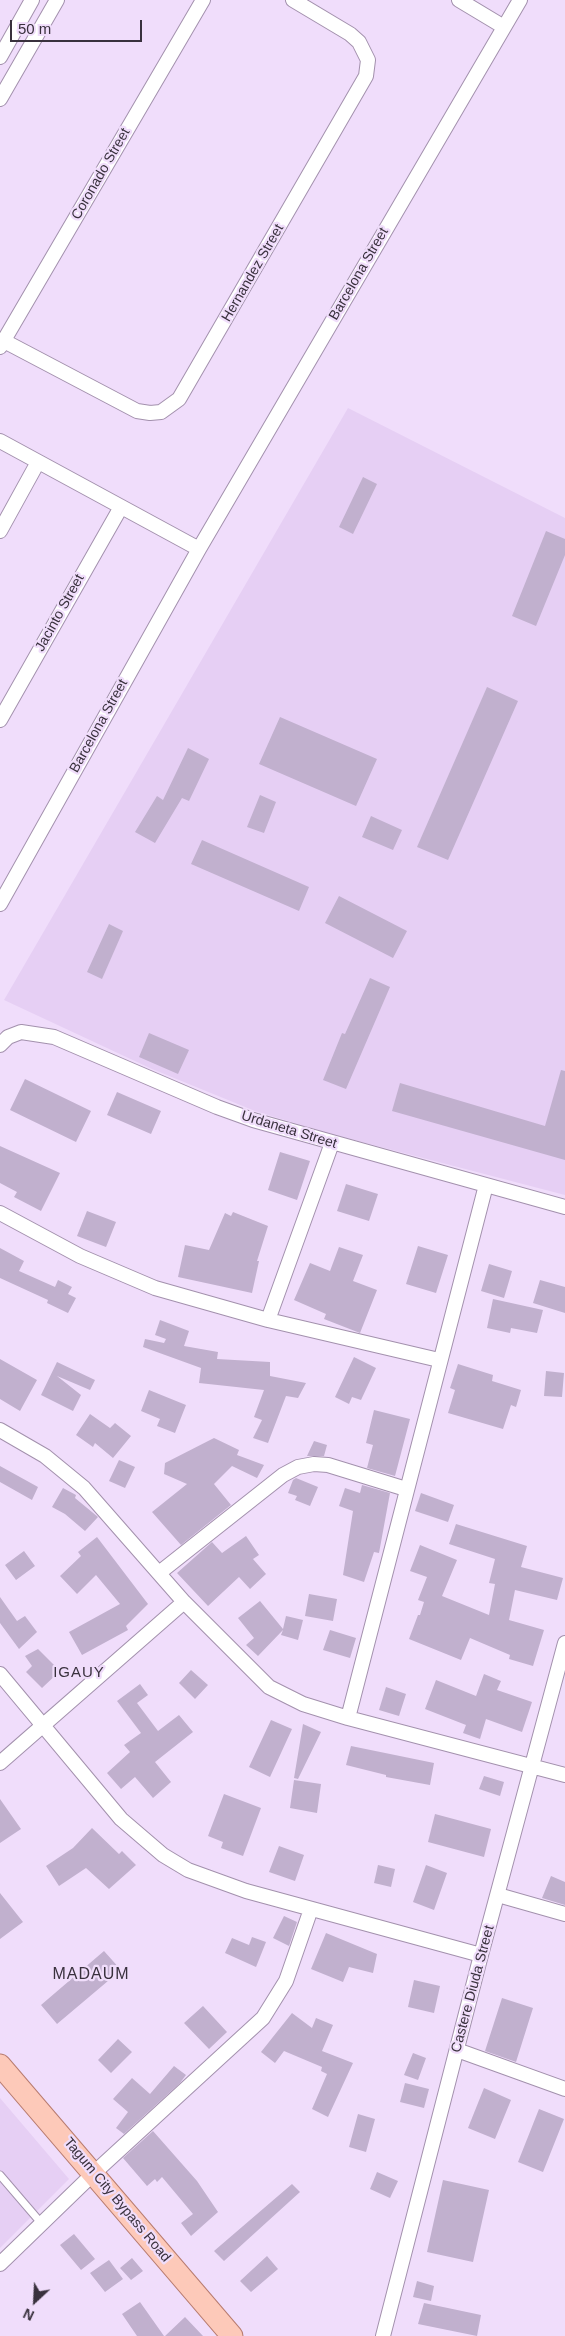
<!DOCTYPE html>
<html>
<head>
<meta charset="utf-8">
<style>
	body { margin:0 }
	#map { position:relative; width:565px; height:2336px; overflow:hidden; background:#f0ddfb; font-family:Helvetica,sans-serif }
	canvas { display:block }
	.north { position:absolute; left:10px; top:2276px; width:50px; height:50px; -webkit-text-stroke:4px #f0ddfb; paint-order:stroke; rotate:205deg; font-size:14px; font-weight:700; line-height:20px; text-align:center; color:#39313d }
	.north::after { content:''; display:block; margin:auto; width:18px; height:22px; background:#39313d; clip-path:polygon(50% 0,100% 100%,50% 72%,0 100%) }
	.scale { position:absolute; left:10px; top:20px; width:132px; height:22px; box-sizing:border-box; border:2px solid #39313d; border-top:0; padding-left:6px; font-size:15px; line-height:18px; white-space:nowrap; color:#39313d; -webkit-text-stroke:4px #f0ddfb; paint-order:stroke }
</style>
</head>
<body>
<div id="map">
<canvas width="565" height="2336"></canvas>
<div class="north">N</div>
<div class="scale">50 m</div>
</div>
<script>
const c = document.querySelector('canvas').getContext('2d');
c.lineJoin = 'round';
function fillPath(path, color) { c.fillStyle = color; c.fill(path, 'evenodd'); }
const shape = rows => new Path2D(rows.map(r => 'M' + r).join(''));
function trace(path, color, width, dash) { c.strokeStyle = color; c.lineWidth = width; c.lineCap = dash ? 'butt' : 'round'; c.setLineDash(dash || []); c.stroke(path); }
function write(font, color, halo, rows, align = 'center') {
  c.font = font + ' Helvetica,sans-serif'; c.lineWidth = 4.5; c.setLineDash([]); c.textBaseline = 'middle'; c.strokeStyle = halo; c.fillStyle = color; for (const [text, x, y, turn = 0] of rows) {
    c.save(); c.translate(x, y); c.rotate((+turn || 0) * Math.PI / 180); c.textAlign = isNaN(turn) ? turn : align; if (halo) c.strokeText(text, 0, 0); c.fillText(text, 0, 0); c.restore();
  }
}
const built = shape([
	[348,408,565,518,565,1195,331,1134,255,1111,152,1069,4,1000],
	[0,2098,69,2179,0,2248]
]);
const building = shape([
	[363,477,377,484,353,534,339,527],
	[546,531,565,539,565,555,536,626,512,616],
	[487,687,518,701,448,860,417,847],
	[280,717,377,759,356,806,259,764],
	[188,748,209,759,189,801,182,798,155,843,135,832,157,796,163,800],
	[260,795,276,802,264,833,247,827],
	[371,816,402,830,393,850,362,837],
	[202,840,309,887,299,911,191,864],
	[339,896,407,931,393,958,325,923],
	[109,924,123,931,102,979,87,972],
	[370,978,390,987,346,1089,323,1080,342,1033,345,1034],
	[149,1033,189,1050,178,1074,139,1057],
	[561,1070,565,1071,565,1160,392,1111,400,1083,545,1126],
	[25,1079,91,1111,76,1142,10,1110],
	[117,1092,161,1111,151,1134,107,1115],
	[0,1146,60,1173,41,1211,14,1197,17,1192,0,1183],
	[280,1152,310,1161,297,1200,268,1190],
	[346,1184,378,1194,369,1221,337,1211],
	[87,1211,116,1222,106,1247,77,1236],
	[233,1212,268,1226,257,1261,259,1261,252,1293,178,1277,185,1245,209,1250,225,1213,231,1216],
	[418,1246,448,1255,436,1293,406,1284],
	[339,1247,363,1255,353,1281,377,1290,360,1333,324,1319,326,1314,294,1300,310,1263,330,1271],
	[0,1248,24,1261,19,1271,55,1287,58,1280,72,1287,68,1294,76,1298,68,1313,47,1303,48,1300,0,1278],
	[489,1264,512,1271,504,1298,481,1291],
	[540,1280,565,1287,565,1313,533,1303],
	[493,1299,543,1310,537,1333,511,1328,510,1333,487,1328],
	[160,1320,189,1331,184,1346,218,1352,217,1359,270,1362,270,1376,306,1383,298,1398,286,1396,268,1443,253,1438,262,1420,254,1417,264,1390,199,1383,201,1368,143,1347,145,1339,164,1343,166,1339,155,1335],
	[354,1357,376,1368,361,1400,352,1397,349,1404,335,1397],
	[0,1359,37,1380,20,1411,0,1399],
	[57,1362,95,1380,90,1390,57,1376,81,1395,73,1411,41,1395],
	[458,1364,493,1375,492,1381,521,1390,516,1407,511,1405,503,1429,448,1413,455,1390,450,1388],
	[546,1371,564,1373,562,1397,544,1396],
	[149,1390,186,1405,175,1433,157,1426,160,1419,141,1411],
	[374,1410,410,1419,395,1476,367,1468,373,1445,366,1443],
	[90,1414,110,1428,115,1423,131,1436,113,1458,95,1443,93,1447,76,1435],
	[214,1438,239,1450,237,1455,264,1465,257,1478,232,1466,214,1484,231,1505,181,1545,152,1512,187,1484,164,1474,165,1463],
	[314,1441,327,1445,324,1456,307,1456],
	[119,1460,135,1467,125,1488,109,1481],
	[0,1466,38,1487,32,1500,0,1482],
	[296,1478,318,1487,310,1506,295,1500,297,1496,288,1493,293,1480],
	[362,1485,390,1493,379,1553,374,1552,364,1582,343,1575,353,1511,339,1506,345,1488,360,1493],
	[63,1488,76,1495,75,1498,98,1517,85,1531,65,1514,52,1507],
	[421,1493,454,1505,448,1522,415,1511],
	[456,1524,527,1546,521,1567,563,1578,557,1600,515,1590,509,1620,544,1630,533,1666,509,1659,510,1655,470,1638,461,1660,409,1639,418,1615,420,1615,424,1602,418,1600,427,1577,410,1571,420,1545,457,1560,442,1596,489,1615,495,1584,489,1583,495,1559,449,1544],
	[246,1536,259,1555,253,1559,266,1574,250,1589,239,1577,208,1606,177,1573,212,1542,222,1553],
	[97,1537,148,1604,126,1626,128,1630,82,1655,69,1632,120,1604,96,1575,77,1594,60,1576,81,1556,78,1552],
	[24,1551,35,1566,16,1580,5,1565],
	[309,1594,337,1599,333,1621,305,1616],
	[0,1597,17,1621,25,1616,37,1632,19,1649,0,1623],
	[260,1601,283,1629,286,1616,303,1620,298,1640,281,1635,283,1630,258,1656,246,1645,254,1638,238,1618],
	[330,1630,356,1638,350,1658,323,1650],
	[38,1649,60,1671,42,1688,26,1672,32,1666,25,1656],
	[191,1670,208,1685,195,1699,179,1683],
	[484,1674,501,1681,497,1690,532,1702,522,1732,486,1719,480,1739,463,1733,466,1725,425,1709,436,1680,476,1696],
	[140,1684,148,1695,137,1703,158,1731,179,1715,193,1732,155,1762,171,1782,153,1798,135,1777,121,1789,107,1773,130,1752,124,1745,141,1733,117,1701],
	[386,1687,406,1694,399,1716,379,1710],
	[271,1720,292,1729,270,1777,249,1767],
	[303,1724,321,1732,298,1779,294,1778],
	[351,1746,434,1763,430,1785,386,1777,386,1775,346,1765],
	[484,1776,504,1782,500,1796,479,1789],
	[294,1780,321,1784,317,1813,290,1808],
	[224,1794,261,1808,243,1856,221,1848,223,1842,208,1836],
	[0,1799,21,1829,0,1843],
	[435,1814,491,1829,484,1857,428,1842],
	[92,1828,119,1854,122,1851,136,1865,109,1889,86,1868,59,1886,46,1866,73,1848],
	[279,1846,304,1855,295,1881,269,1872],
	[378,1865,395,1869,391,1887,374,1883],
	[426,1865,447,1873,434,1910,413,1902],
	[551,1876,565,1882,565,1905,542,1898],
	[0,1893,23,1922,0,1939],
	[284,1916,297,1922,289,1946,273,1938],
	[326,1933,377,1954,373,1973,349,1967,343,1982,311,1969],
	[252,1937,266,1942,256,1967,225,1953,232,1938,249,1945],
	[104,1951,121,1970,57,2024,41,2005],
	[414,1980,440,1986,434,2013,408,2007],
	[502,1998,533,2008,516,2062,485,2051],
	[203,2006,227,2032,209,2049,184,2023],
	[292,2013,312,2028,316,2018,333,2025,322,2051,353,2063,328,2117,312,2109,327,2074,321,2071,322,2067,284,2051,275,2063,261,2052],
	[118,2039,132,2052,111,2073,98,2060],
	[413,2053,426,2058,418,2080,404,2075],
	[174,2066,186,2075,180,2083,124,2134,116,2128,128,2112,113,2099,132,2078,150,2094],
	[405,2083,429,2089,424,2108,400,2102],
	[484,2088,511,2100,495,2139,468,2128],
	[539,2109,564,2119,543,2172,518,2162],
	[358,2114,375,2119,366,2152,349,2147],
	[153,2131,197,2181,218,2212,191,2236,181,2223,193,2214,162,2177,157,2182,155,2179,147,2186,123,2158],
	[377,2172,398,2181,390,2198,370,2189],
	[443,2180,489,2190,473,2262,427,2252],
	[292,2184,300,2192,224,2261,214,2251],
	[74,2234,95,2259,81,2270,60,2245],
	[267,2256,278,2269,251,2292,240,2281],
	[132,2258,143,2271,131,2280,120,2268],
	[109,2260,123,2279,105,2292,90,2273],
	[417,2281,434,2286,431,2301,413,2297],
	[140,2302,164,2336,137,2336,122,2314],
	[424,2303,481,2315,477,2336,418,2324],
	[185,2317,203,2336,165,2336]
]);
const lane = shape([
	[0,2175,42,2224]
]);
const street = shape([
	[459,0,504,27],
	[0,57,32,0],
	[0,99,57,0],
	[4,341,137,411,150,413,161,412,179,399,366,76,368,60,359,42,350,34,293,0],
	[0,347,203,0],
	[0,441,199,549],
	[0,531,38,462],
	[0,720,121,507],
	[0,904,199,549,520,0],
	[0,1045,8,1037,21,1032,54,1037,217,1107,253,1120,565,1207],
	[0,1213,80,1256,155,1288,268,1320,439,1360],
	[268,1320,332,1143],
	[0,1430,45,1456,84,1488,184,1602,269,1687,303,1704,348,1718,565,1775],
	[159,1573,283,1475,298,1467,314,1464,328,1465,406,1489],
	[0,1674,121,1819,163,1855,188,1870,246,1891,481,1955],
	[348,1718,486,1185],
	[0,1763,184,1602],
	[498,1895,565,1914],
	[457,2050,565,2089],
	[0,2264,94,2173,263,2018,286,1981,311,1909],
	[383,2336,481,1955,565,1643]
]);
const primary = shape([
	[0,2065,232,2336]
]);
const streetNames = [
	["Coronado Street",101,174,-60],
	["Hernandez Street",253,273,-60],
	["Barcelona Street",359,274,-60],
	["Jacinto Street",60,613,-61],
	["Barcelona Street",99,726,-61],
	["Urdaneta Street",289,1130,17],
	["Castere Diuda Street",473,1989,-75],
	["Tagum City Bypass Road",117,2200,50]
];
const neighbourhoodNames = [
	["IGAUY",79,1673]
];
const quarterNames = [
	["MADAUM",91,1975]
];
fillPath(built, '#e6cff4');
fillPath(building, '#c1b0ce');
trace(lane, '#a391ad', 9);
trace(street, '#a391ad', 16);
trace(primary, '#b87c70', 23);
trace(lane, '#fff', 7);
trace(street, '#fff', 14);
trace(primary, '#fdc9b9', 21);
write('14px', '#39313d', '#f0ddfb', streetNames);
c.letterSpacing = '1px';
write('15px', '#39313d', '#f0ddfb', neighbourhoodNames);
c.letterSpacing = '0px';
c.letterSpacing = '1px';
write('16px', '#39313d', '#f0ddfb', quarterNames);
c.letterSpacing = '0px';
</script>
</body>
</html>
